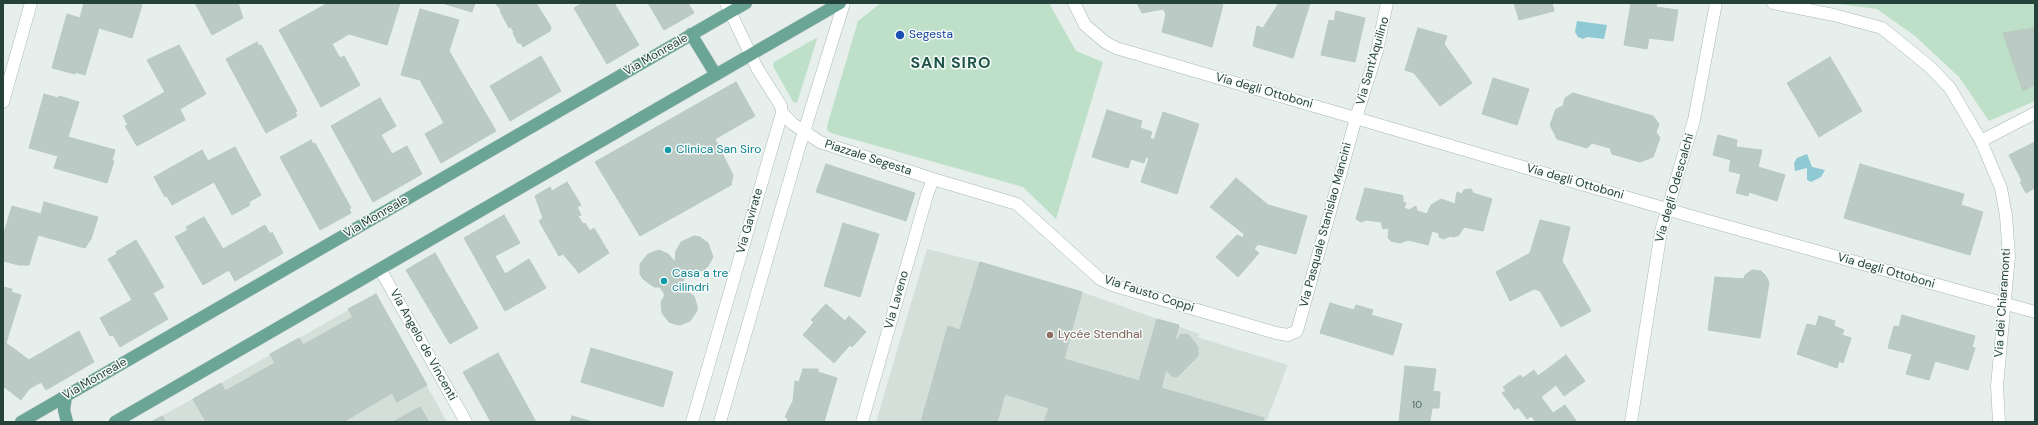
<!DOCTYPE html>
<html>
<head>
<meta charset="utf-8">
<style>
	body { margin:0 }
	#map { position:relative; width:2038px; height:425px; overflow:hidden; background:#e6efeb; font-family:"DM Sans",sans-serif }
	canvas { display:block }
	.frame { position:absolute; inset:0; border:4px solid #24423a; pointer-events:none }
</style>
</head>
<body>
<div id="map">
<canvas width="2038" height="425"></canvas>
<div class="frame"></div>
</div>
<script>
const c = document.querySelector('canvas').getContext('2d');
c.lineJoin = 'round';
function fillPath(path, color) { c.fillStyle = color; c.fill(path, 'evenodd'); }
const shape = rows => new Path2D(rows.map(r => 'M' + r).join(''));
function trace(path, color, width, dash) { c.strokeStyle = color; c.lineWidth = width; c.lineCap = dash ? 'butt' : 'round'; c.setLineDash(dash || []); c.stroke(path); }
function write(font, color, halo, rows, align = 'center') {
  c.font = font + ' "DM Sans",sans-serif'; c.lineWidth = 3; c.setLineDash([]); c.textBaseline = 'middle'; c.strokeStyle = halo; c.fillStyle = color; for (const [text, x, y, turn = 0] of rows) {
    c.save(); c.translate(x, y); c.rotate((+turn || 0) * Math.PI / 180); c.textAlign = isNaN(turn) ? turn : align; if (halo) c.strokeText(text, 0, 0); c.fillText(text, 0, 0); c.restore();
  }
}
const built = shape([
	[927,249,980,262,1082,292,1200,334,1197,337,1288,365,1266,422,876,422],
	[376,294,447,422,151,422,221,383]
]);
const green = shape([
	[881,3,1049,3,1076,51,1103,62,1056,219,1023,187,831,133,827,130,827,126,858,21],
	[1831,3,2035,3,2035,101,1989,121,1959,77,1915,36,1877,9],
	[816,38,817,39,797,103,793,102,773,66,774,62]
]);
const water = shape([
	[1577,21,1607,25,1604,39,1587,37,1583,39,1578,37,1575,32],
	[1807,154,1812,167,1825,170,1821,177,1811,182,1807,180,1807,168,1795,171,1794,163,1797,158]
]);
const building = shape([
	[84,3,135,3,142,5,132,38,99,28,85,75,75,72,75,74,52,68,67,14,80,18,84,3],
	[195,3,238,3,243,18,212,35,195,3],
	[328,3,400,3,387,45,349,34,332,44,340,58,344,56,360,85,321,107,279,30,328,3],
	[442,3,475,3,472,12,442,3],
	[495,3,536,3,551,27,550,31,523,47,521,43,518,43,513,33,514,32,511,27,509,28,500,11,501,10,495,3],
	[583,3,614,3,639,45,607,64,574,8,583,3],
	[648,3,688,3,694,13,664,30,648,3],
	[1137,3,1216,3,1223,5,1212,47,1162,32,1166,14,1163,9,1142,13,1137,3],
	[1279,3,1310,3,1293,58,1253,46,1257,26,1263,28,1279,3],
	[1514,3,1552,3,1554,11,1519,20,1514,3],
	[1631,3,1657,3,1656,7,1678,10,1673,41,1649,38,1647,49,1624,45,1631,3],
	[420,9,459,20,449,51,496,131,441,163,425,134,444,123,420,80,401,75,420,9],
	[1336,11,1365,18,1355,62,1321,55,1329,20,1334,21,1336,11],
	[1418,28,1447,36,1444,44,1472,83,1440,106,1414,73,1405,70,1418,28],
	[2034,28,2035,84,2023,91,2003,33,2034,28],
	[257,42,259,46,261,45,297,111,295,112,297,116,266,133,226,59,257,42],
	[179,45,206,94,180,109,185,120,137,146,125,126,128,125,123,116,165,92,147,60,179,45],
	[541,56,561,91,510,121,490,86,541,56],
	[1830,57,1862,111,1819,137,1787,83,1830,57],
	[1493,78,1529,89,1517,125,1482,114,1493,78],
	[736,82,755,116,715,139,733,175,731,185,640,236,595,162,736,82],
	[1573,93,1653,116,1659,124,1656,132,1660,138,1653,157,1640,162,1612,154,1610,148,1592,143,1587,148,1557,139,1550,125,1556,109,1563,106,1565,98,1573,93],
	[44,94,58,98,59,96,79,102,68,137,115,150,112,160,114,161,107,183,54,168,58,156,29,148,44,94],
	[380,98,396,126,381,135,392,154,407,146,422,174,373,202,331,126,380,98],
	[1107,110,1142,121,1140,128,1152,132,1150,138,1154,140,1163,112,1199,124,1177,194,1141,182,1149,158,1146,157,1144,163,1131,159,1128,168,1092,157,1107,110],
	[1718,135,1737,140,1736,147,1762,150,1758,167,1785,175,1777,201,1749,192,1748,196,1736,193,1741,174,1729,171,1731,160,1713,155,1718,135],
	[311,140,313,144,315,143,351,208,349,209,351,213,320,230,280,157,311,140],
	[2035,142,2035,188,2026,193,2020,182,2022,181,2009,155,2035,142],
	[235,147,261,195,249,202,250,205,232,215,214,182,172,205,167,196,165,197,154,177,202,150,208,161,235,147],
	[826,164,915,193,906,221,816,192,826,164],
	[1860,164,1964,194,1961,205,1983,212,1970,255,1844,218,1860,164],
	[1236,178,1268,205,1307,216,1296,254,1258,244,1254,249,1259,253,1238,277,1216,257,1237,235,1243,238,1244,234,1210,207,1236,178],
	[567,182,581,205,577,207,581,215,578,216,583,224,585,223,590,231,594,228,609,253,579,273,563,254,559,256,539,221,543,218,535,196,550,187,552,191,567,182],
	[1365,188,1401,195,1403,196,1403,202,1406,203,1404,208,1409,210,1416,206,1417,211,1427,214,1431,205,1441,199,1455,204,1457,192,1462,194,1464,190,1471,189,1473,193,1492,199,1483,231,1464,227,1459,235,1454,237,1450,236,1444,239,1439,237,1439,233,1432,231,1428,245,1408,240,1400,243,1391,241,1388,238,1389,228,1383,229,1381,222,1366,220,1361,222,1356,219,1365,188],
	[44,202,98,217,91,239,85,248,38,235,29,265,19,265,3,261,3,236,12,206,41,214,44,202],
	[504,215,520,243,495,256,505,274,529,259,546,288,505,311,464,238,504,215],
	[204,217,223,249,265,225,270,234,272,232,283,253,235,281,229,270,203,285,175,237,188,230,186,227,204,217],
	[1540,220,1570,227,1562,261,1591,311,1561,327,1540,291,1534,289,1510,301,1496,272,1530,253,1540,220],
	[843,223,879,234,860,297,824,286,843,223],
	[694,236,700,237,708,243,713,257,708,266,704,270,694,273,686,271,682,288,694,296,697,306,697,311,690,321,680,325,675,324,669,322,662,313,661,302,665,295,660,287,654,287,643,279,640,274,640,264,648,254,659,250,668,254,675,262,676,251,681,242,694,236],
	[136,240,164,287,153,293,168,319,120,347,113,335,110,336,100,318,132,300,108,259,117,254,116,252,136,240],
	[435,253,478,328,450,344,406,270,435,253],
	[980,262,1082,292,1064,359,1139,381,1157,319,1179,325,1175,339,1178,339,1180,335,1184,334,1189,335,1198,347,1198,356,1178,376,1173,377,1166,370,1161,388,1264,418,1263,422,1044,422,1049,408,1005,394,997,422,921,422,948,326,960,330,980,262],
	[1752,270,1761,271,1766,276,1769,283,1760,338,1708,330,1715,277,1744,279,1745,275,1752,270],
	[3,287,12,289,11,292,21,295,6,343,29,360,79,331,94,362,46,390,41,382,29,389,21,400,3,386,3,287],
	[376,294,427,385,397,402,392,393,343,422,206,422,193,399,221,383,225,391,275,363,270,354,299,338,303,345,353,317,348,309,376,294],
	[1330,303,1354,310,1356,305,1373,310,1371,315,1402,324,1393,355,1320,333,1330,303],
	[826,304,845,321,849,316,866,332,852,347,850,345,834,363,803,335,814,322,811,320,826,304],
	[1902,315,1975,336,1972,347,1975,348,1968,370,1935,361,1929,380,1906,374,1912,354,1888,348,1894,326,1899,327,1902,315],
	[1819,316,1835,321,1834,326,1844,330,1842,335,1851,338,1843,363,1839,361,1837,368,1797,354,1807,324,1816,326,1819,316],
	[591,348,673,372,663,407,581,382,591,348],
	[498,353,536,422,491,422,463,372,498,353],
	[1566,355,1585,381,1564,396,1556,385,1541,397,1553,413,1565,405,1577,422,1536,422,1531,416,1527,419,1518,407,1515,410,1502,393,1506,391,1503,387,1520,375,1523,378,1534,370,1538,376,1566,355],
	[1405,366,1436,369,1433,391,1440,392,1439,408,1432,408,1430,422,1399,422,1405,366],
	[803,369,818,369,818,372,837,378,824,422,787,422,788,418,785,417,793,401,795,381,799,382,803,369],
	[420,407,429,422,393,422,420,407],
	[162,416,166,422,151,422,162,416],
	[572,416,593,422,570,422,572,416]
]);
const minor = shape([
	[726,3,757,68,781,106,782,113,793,124,820,142,933,179,1017,204,1100,279,1112,285,1276,333,1288,335,1297,331,1356,118,1377,51,1387,3],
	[1074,3,1085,25,1105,42,1116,48,1694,217,2035,312],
	[1773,3,1834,15,1882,28,1930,67,1950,88,1981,141,2001,188,2006,216,2009,256,1997,386,1999,422],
	[3,102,31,3],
	[1981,141,2035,113],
	[380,269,466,422],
	[692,422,782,113],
	[720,422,798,151,844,3],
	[862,422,927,195,933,179],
	[1631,422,1661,231,1694,120,1716,3]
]);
const major = shape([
	[691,34,716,75],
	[66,396,64,410,67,422],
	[21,422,746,3],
	[115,422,840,3]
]);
const markers = [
	[900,35,5,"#1a4fb4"],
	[668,150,4,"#0f9aa8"],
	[664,281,4,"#0f9aa8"],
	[1050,335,4,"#8d6e63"]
];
const numberNames = [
	["10",1417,405]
];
const transitNames = [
	["Segesta",909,35]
];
const streetNames = [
	["Via Monreale",656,55,-30],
	["Via Sant'Aquilino",1373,61,-74],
	["Via degli Ottoboni",1264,91,16],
	["Piazzale Segesta",868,158,18],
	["Via degli Ottoboni",1575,182,16],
	["Via degli Odescalchi",1675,188,-74],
	["Via Monreale",376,217,-30],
	["Via Gavirate",750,221,-74],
	["Via Pasquale Stanislao Mancini",1326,225,-75],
	["Via degli Ottoboni",1886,271,16],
	["Via Fausto Coppi",1149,294,18],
	["Via Laveno",897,300,-74],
	["Via dei Chiaramonti",2003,303,-86],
	["Via Angelo de Vincenti",423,345,61],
	["Via Monreale",95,379,-30]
];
const cultureNames = [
	["Clinica San Siro",676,150],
	["Casa a tre",672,274],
	["cilindri",672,288]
];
const educationNames = [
	["Lycée Stendhal",1058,335]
];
const districtNames = [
	["SAN SIRO",951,64]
];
fillPath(built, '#d4dfda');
fillPath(green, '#bfe0c8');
fillPath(water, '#8ec9d4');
fillPath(building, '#bbcac4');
trace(building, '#b8c9c2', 1);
trace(minor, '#a8b8b2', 13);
trace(major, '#c2cac8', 13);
trace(minor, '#fff', 12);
trace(major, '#6aa596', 12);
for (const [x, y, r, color] of markers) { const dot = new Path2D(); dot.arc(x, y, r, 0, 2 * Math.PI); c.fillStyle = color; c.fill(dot); trace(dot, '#f7fbf9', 1.5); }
write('10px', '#4a645c', null, numberNames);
write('12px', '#164399', '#f7fbf9', transitNames, 'left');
write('12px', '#24423a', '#f7fbf9', streetNames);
write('12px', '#0d838f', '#f7fbf9', cultureNames, 'left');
write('12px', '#785e54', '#f7fbf9', educationNames, 'left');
c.letterSpacing = '1px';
write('bold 16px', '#1f5548', '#f7fbf9', districtNames);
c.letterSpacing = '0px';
</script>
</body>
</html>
